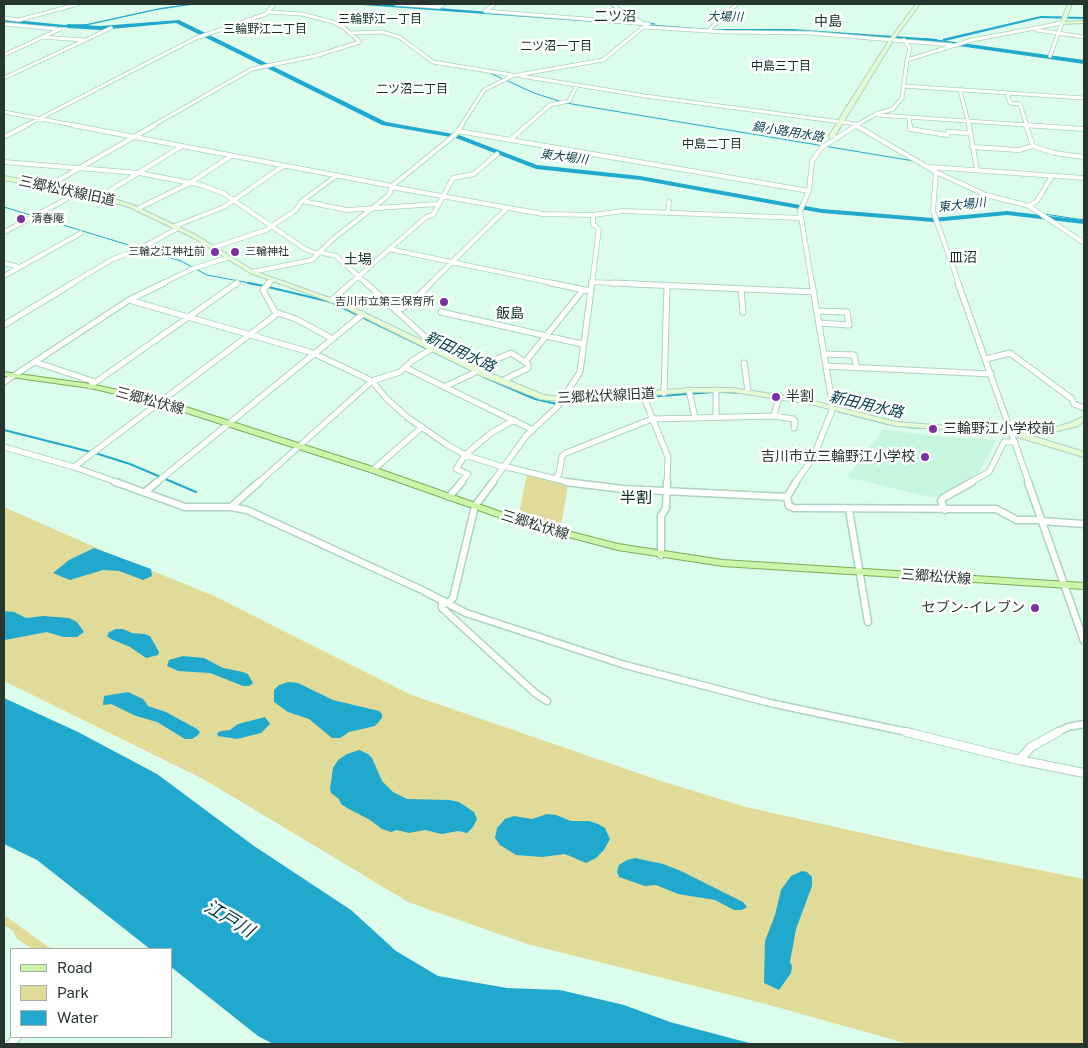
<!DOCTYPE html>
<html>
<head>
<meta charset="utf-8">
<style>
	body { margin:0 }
	#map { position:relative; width:1088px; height:1048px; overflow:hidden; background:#ddfdec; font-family:"Public Sans",sans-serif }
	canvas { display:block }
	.frame { position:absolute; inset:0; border:5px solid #27362e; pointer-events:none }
	.legend { position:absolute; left:10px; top:948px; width:162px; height:90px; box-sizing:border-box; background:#fff; border:1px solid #a9afab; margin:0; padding:6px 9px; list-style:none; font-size:15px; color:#27362e }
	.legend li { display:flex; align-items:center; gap:10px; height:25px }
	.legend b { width:25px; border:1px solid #a9afab }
</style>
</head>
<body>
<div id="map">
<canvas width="1088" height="1048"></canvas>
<div class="frame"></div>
<ul class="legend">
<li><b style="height:6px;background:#ccf4ab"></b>Road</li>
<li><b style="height:14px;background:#e1db9a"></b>Park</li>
<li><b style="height:14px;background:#20a9cd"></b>Water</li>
</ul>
</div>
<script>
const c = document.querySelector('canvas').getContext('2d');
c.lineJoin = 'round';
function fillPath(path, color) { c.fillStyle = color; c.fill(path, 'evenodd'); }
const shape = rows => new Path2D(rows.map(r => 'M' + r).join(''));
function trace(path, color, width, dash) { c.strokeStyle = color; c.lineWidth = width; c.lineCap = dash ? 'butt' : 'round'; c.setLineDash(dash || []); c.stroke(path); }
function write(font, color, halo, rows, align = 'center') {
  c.font = font + ' "Public Sans","Noto Sans JP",sans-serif'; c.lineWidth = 5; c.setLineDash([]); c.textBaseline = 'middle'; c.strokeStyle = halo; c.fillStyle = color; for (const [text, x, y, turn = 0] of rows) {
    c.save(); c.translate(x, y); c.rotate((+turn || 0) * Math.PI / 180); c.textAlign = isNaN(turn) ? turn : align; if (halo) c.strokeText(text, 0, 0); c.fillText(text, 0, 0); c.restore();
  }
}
const built = shape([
	[884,429,931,436,996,440,978,474,934,498,847,477]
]);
const green = shape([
	[527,474,568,485,561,527,519,514],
	[4,507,108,553,212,595,409,694,658,780,746,807,939,850,1084,879,1084,1044,908,1044,766,1004,527,944,408,902,205,780,4,681],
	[4,915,47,946,52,949,32,949,16,938,13,931,4,925]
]);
const water = shape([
	[189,4,197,4,157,10,75,28,4,23,4,19,65,25,87,24,160,8],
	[349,4,400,5,709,29,792,29,937,39,938,42,794,31,730,32],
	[94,548,151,569,152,576,143,580,119,571,103,570,70,580,53,573,69,560],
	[4,611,14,612,26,618,43,616,69,618,77,622,84,632,77,637,63,637,47,632,5,640],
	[116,629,123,629,132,633,144,634,150,636,159,652,158,655,146,658,130,647,111,639,107,636,109,632],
	[183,656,204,658,223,668,243,672,248,674,253,683,249,686,243,686,210,673,178,671,167,666,169,660],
	[288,682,298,683,333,700,379,711,382,714,382,718,375,726,349,732,340,738,332,738,309,719,288,712,274,702,274,690,279,685],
	[128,692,143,699,148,706,166,712,197,729,200,732,198,735,192,739,185,739,157,722,136,716,111,704,103,705,104,696],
	[4,698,78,732,157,774,254,846,351,910,396,951,438,976,507,988,560,990,624,1005,670,1022,753,1044,273,1044,258,1036,171,967,171,949,150,949,37,860,4,844],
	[265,717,270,724,261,733,237,739,218,736,217,733,221,731,230,730,238,724],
	[359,750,368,754,372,758,382,781,393,792,407,799,450,800,459,802,474,812,477,819,473,827,467,833,458,831,442,834,425,830,409,833,397,830,391,832,382,829,370,820,347,808,341,804,339,799,331,793,330,789,333,768,338,760,347,754],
	[547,814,556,815,571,821,589,821,598,824,605,828,610,839,604,850,596,858,586,863,565,854,542,857,516,855,500,845,495,838,497,828,505,819,514,816,532,819],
	[635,858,663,864,681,871,743,902,747,907,742,910,734,910,715,900,678,894,656,885,645,886,619,877,617,872,619,865,627,860],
	[802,871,807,872,812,877,812,886,796,929,790,962,792,966,791,973,779,990,764,983,765,941,775,915,781,890,791,876]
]);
const streamFar1 = shape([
	[611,4,614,9,626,16],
	[644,22,655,24],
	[490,73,534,93,562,102],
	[566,103,914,161],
	[921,162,930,166],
	[4,207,181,261,207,275,255,284],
	[1044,214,1084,220]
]);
const stream = shape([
	[248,283,264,286],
	[268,287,331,302,471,370],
	[484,377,535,399,557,404],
	[724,392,741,393],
	[646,397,714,392],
	[562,404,641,397],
	[834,410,888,424],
	[907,427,922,428],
	[4,430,91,452],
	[95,453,130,464,196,492]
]);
const river = shape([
	[1041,16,1084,17,1084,19,1041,18,945,41,942,39,1041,16],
	[179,20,386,122,459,135,537,165,640,176,822,209,933,218,1007,211,1084,220,1084,224,1007,215,933,222,822,213,640,180,536,169,456,138,382,125,176,23,100,30,68,28,65,26,68,24,100,26,179,20],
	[926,38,1084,60,1084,64,924,41,923,40,926,38]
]);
const streetFar4 = shape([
	[396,4,439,7,444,4],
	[613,4,618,9,641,22],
	[485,11,649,24],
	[485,11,495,4],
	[4,18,19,20,78,4],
	[4,24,56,29],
	[645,27,725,32,810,33,952,45],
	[710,29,737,4],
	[1037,30,1084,37],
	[349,33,382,32,399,37,433,62,512,75],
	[42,37,83,40],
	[904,40,910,48,907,60],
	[4,55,60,29],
	[521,76,645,96,856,124],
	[4,78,111,28],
	[903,86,1084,98],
	[960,90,969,126],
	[1007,93,1010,103,1020,104,1027,126],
	[4,112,78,126],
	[877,115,1042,126],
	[909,117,910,126],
	[855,125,857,126],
	[25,126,196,38,266,14,274,4],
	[152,126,252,69,315,56,360,42,343,27,333,22,302,14,268,12],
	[461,126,484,90,512,76,603,60,647,24],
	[526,126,550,105,569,101,577,85],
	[855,126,876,114,893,109,902,98,907,60,972,40,1062,23,1050,56]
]);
const streetFar3 = shape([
	[72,125,392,186,456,134,462,125],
	[855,125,936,172,986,195,1029,206,1084,243],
	[910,125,910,129,947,135,948,132,970,133],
	[969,125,977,170],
	[1024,125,1084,129],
	[1026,125,1033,146],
	[458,131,809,191],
	[4,137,27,125],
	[510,140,527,125],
	[972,147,1019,150,1033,146,1054,153,1084,157],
	[4,162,139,173,201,185,223,193,305,249,318,254],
	[930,167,1084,178],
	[936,172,933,211,959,284],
	[48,186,155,125],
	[391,187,543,214,593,215,623,211,801,218],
	[101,196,182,146],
	[302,201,347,210,438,204],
	[1029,206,1037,201,1052,176],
	[137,209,190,183,231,156],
	[668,213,669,202],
	[175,226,224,207,283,166],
	[4,232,80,192],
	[212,248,266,230,296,210,302,201,336,176],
	[389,249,557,284],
	[319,252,336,256,359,277],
	[4,263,19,267],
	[252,272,312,260,333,239,389,195,392,186],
	[4,276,81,233],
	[359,277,367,284],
	[591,282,640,284],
	[71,284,113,259,138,250,178,228],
	[161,284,192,269,227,258],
	[235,284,237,283],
	[268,284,272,280],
	[350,284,426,217,433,215,453,178,474,174,497,154],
	[430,284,507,208],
	[592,284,599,229,593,224,593,215],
	[812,284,800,211,809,191,812,161,821,148,857,125]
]);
const streetFar2 = shape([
	[269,283,263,290,275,312,296,319,331,338],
	[366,283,436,347,437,350],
	[551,283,590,291],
	[612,283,814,292],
	[958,283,1029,483],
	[741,289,743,312],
	[129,300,313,353,372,381,400,372,412,361,433,348],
	[332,300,351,283],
	[396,311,410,304,431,283],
	[817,311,847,312,849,325,819,323],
	[441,312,582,344],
	[4,325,73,283],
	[824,354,854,355,857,368],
	[986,359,1010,353,1072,399,1074,404,1084,408],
	[35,362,95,382],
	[744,363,748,391],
	[826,366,991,374],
	[406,368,533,430],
	[474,369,511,353,525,362,583,290],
	[502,381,528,368,528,364,525,362],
	[4,382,129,300,164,283],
	[90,386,237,283],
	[444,387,478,371],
	[689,390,695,418],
	[716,390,716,417],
	[664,393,667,285],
	[643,395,668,457,667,483],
	[774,416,779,396],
	[652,419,774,416,793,419,795,421,794,428],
	[4,447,74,467,119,483],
	[503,466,572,483],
	[74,467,277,314],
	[373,470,422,427],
	[555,479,559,474,562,456,566,453,652,419],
	[156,483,363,314],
	[258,483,372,381,386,398,407,417,446,444,465,455,503,467],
	[460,483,468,474,456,469,465,455,491,433,514,420],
	[492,483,526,436,558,406,580,372,592,283],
	[795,483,813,458,833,408,812,283],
	[969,483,989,472,1004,442,1015,442]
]);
const streetFar1 = shape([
	[115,482,185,507,231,507,247,510,422,590,466,613,625,665,770,703,912,733],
	[566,482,623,489,787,497],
	[796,482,787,497,789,506,794,508,996,509,1017,520,1042,520],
	[1028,482,1084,641],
	[145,492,157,482],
	[449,497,462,482],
	[231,507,259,482],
	[849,510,868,622],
	[945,510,941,501,943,498,972,482],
	[1042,521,1084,524],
	[661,555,661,516,666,508,667,482],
	[442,600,442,608,535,693,547,701],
	[448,603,453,598,475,506,493,482],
	[1056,733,1068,727,1084,724]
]);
const street = shape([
	[906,732,1019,760,1084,773],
	[1019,760,1031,747,1058,732],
	[11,1044,17,1037]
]);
const secondary = shape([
	[916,4,920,4,894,39,835,136,836,139,831,140,829,136,849,103,890,39,916,4],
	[1068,4,1072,4,1065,22,1084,21,1084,23,1060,24,1068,4],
	[4,176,92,192,133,205,196,235,254,271,344,303,488,372,544,395,569,398,689,388,733,388,810,400,896,422,1012,431,1057,427,1072,422,1084,416,1084,421,1078,426,1058,431,1026,434,1084,452,1084,457,1017,437,1016,435,896,426,810,404,733,392,689,392,569,402,540,399,482,376,340,305,250,273,192,237,129,207,91,196,4,180,4,176]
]);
const primary = shape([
	[4,372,90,384,164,400,376,468,521,519,618,544,723,560,1084,583,1084,589,723,566,618,550,515,523,370,472,159,404,90,388,4,376,4,372]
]);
const markers = [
	[21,219,5,"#7831a4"],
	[215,252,5,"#7831a4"],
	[235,252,5,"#7831a4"],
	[444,302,5,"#7831a4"],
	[776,397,5,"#7831a4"],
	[933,429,5,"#7831a4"],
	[925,457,5,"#7831a4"],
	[1035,608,5,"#7831a4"]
];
const farPoinames = [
	["清春庵",31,219],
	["三輪之江神社前",205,252,"right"],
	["三輪神社",245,252],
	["吉川市立第三保育所",434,302,"right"]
];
const farWaternames = [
	["大場川",725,17,1],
	["鍋小路用水路",788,132,9],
	["東大場川",564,157,7],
	["東大場川",962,205,-6]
];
const farNeighbourhoodnames = [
	["三輪野江一丁目",380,19],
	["三輪野江二丁目",265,29],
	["二ツ沼一丁目",556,46],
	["中島三丁目",781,66],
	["二ツ沼二丁目",412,89],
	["中島二丁目",712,144]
];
const farQuarternames = [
	["二ツ沼",615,17],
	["中島",828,22],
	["皿沼",963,258],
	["土場",358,260],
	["飯島",510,314]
];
const streetNames = [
	["三郷松伏線旧道",67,191,12],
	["三郷松伏線旧道",606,396,-3],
	["三郷松伏線",150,401,15],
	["三郷松伏線",535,525,17],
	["三郷松伏線",936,577,4]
];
const poiNames = [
	["半割",786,397],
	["三輪野江小学校前",943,429],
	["吉川市立三輪野江小学校",915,457,"right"],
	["セブン-イレブン",1025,608,"right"]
];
const waterNames = [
	["新田用水路",460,352,25],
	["新田用水路",866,405,13]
];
const quarterNames = [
	["半割",636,498]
];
const nearWaternames = [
	["江戸川",229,919,31]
];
fillPath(built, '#c6f6dd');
fillPath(green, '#e1db9a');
fillPath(water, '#20a9cd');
trace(streamFar1, '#20a9cd', 1);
trace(stream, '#20a9cd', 2);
fillPath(river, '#20a9cd');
trace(streetFar4, '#acd3be', 4.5);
trace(streetFar3, '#acd3be', 5.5);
trace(streetFar2, '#acd3be', 7);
trace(streetFar1, '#acd3be', 9);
trace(street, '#acd3be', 10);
trace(secondary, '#acd3be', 2);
trace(primary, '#7cad5b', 2);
trace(streetFar4, '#fff', 3);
trace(streetFar3, '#fff', 4);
trace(streetFar2, '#fff', 5);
trace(streetFar1, '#fff', 6);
trace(street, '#fff', 8);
fillPath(secondary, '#e6fad5');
fillPath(primary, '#ccf4ab');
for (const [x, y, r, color] of markers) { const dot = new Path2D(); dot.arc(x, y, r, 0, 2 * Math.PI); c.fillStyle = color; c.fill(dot); trace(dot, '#fff', 2); }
write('11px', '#27362e', '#fff', farPoinames, 'left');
write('italic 12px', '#003a49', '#fff', farWaternames);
write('12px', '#0e3122', '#fff', farNeighbourhoodnames);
write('14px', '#0e3122', '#fff', farQuarternames);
write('14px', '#27362e', '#fff', streetNames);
write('14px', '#27362e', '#fff', poiNames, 'left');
write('italic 15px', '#003a49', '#fff', waterNames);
write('16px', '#0e3122', '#fff', quarterNames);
write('italic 18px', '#003a49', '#fff', nearWaternames);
</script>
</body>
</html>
